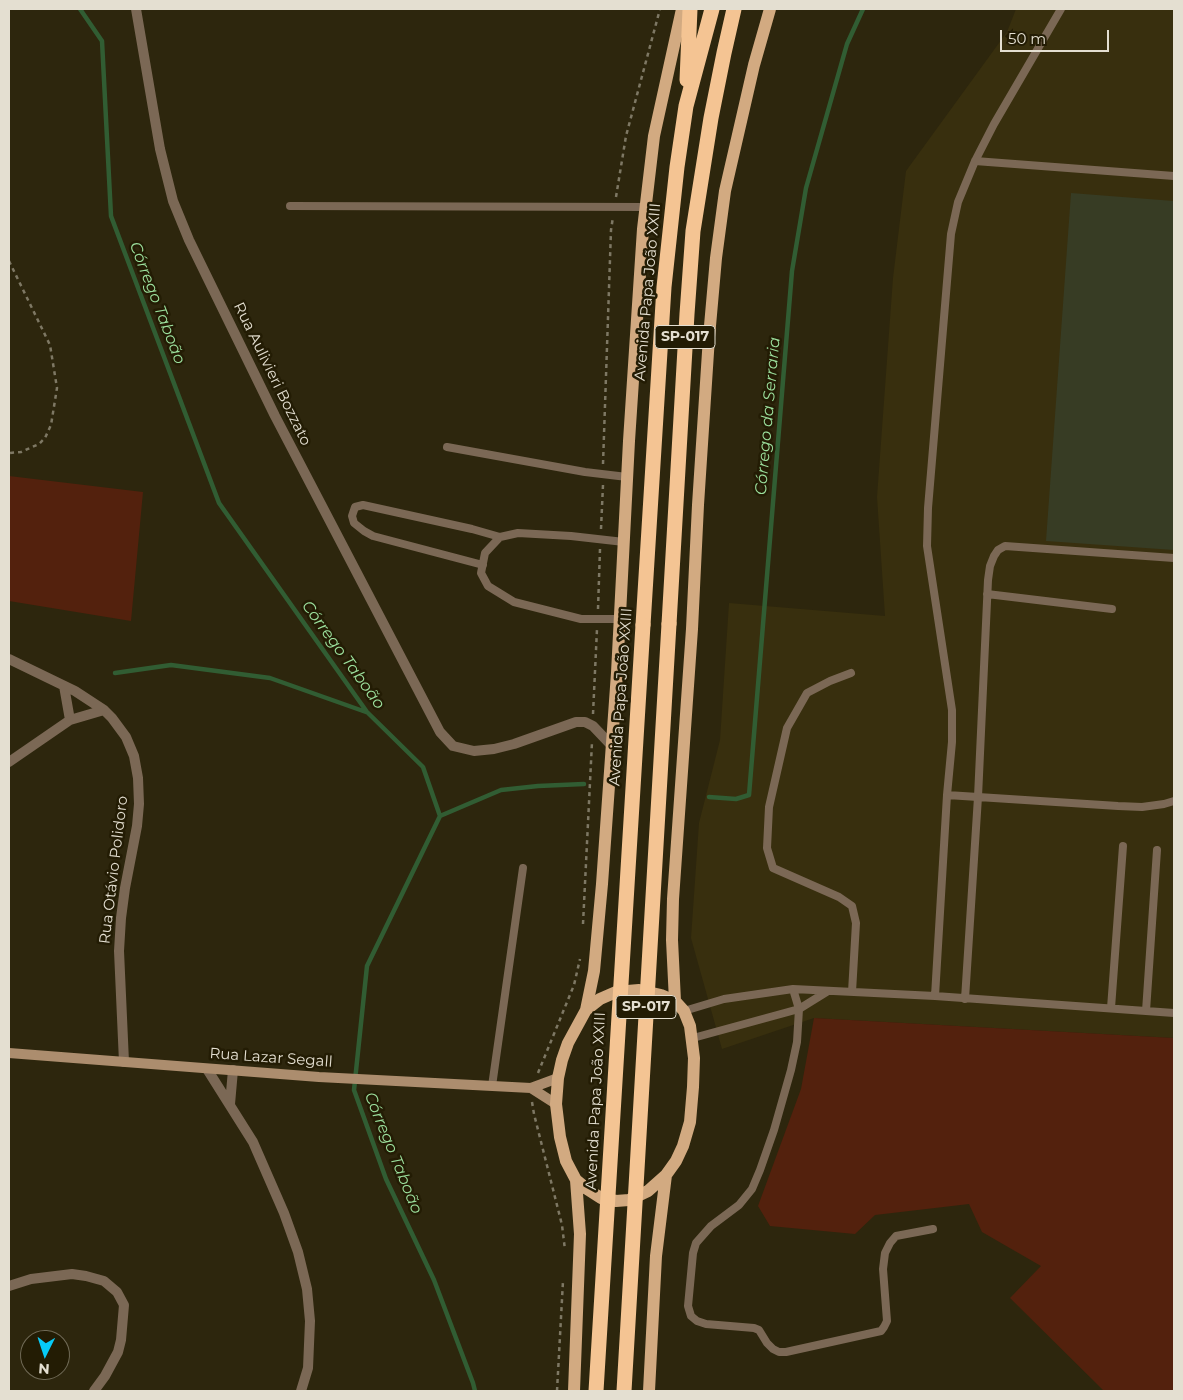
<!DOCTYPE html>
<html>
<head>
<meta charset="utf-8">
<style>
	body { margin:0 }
	#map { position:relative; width:1183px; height:1400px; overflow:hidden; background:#2d260d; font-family:Montserrat,sans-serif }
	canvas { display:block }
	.frame { position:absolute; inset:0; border:10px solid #e4dfd1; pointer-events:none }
	.north { position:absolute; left:20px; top:1330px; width:50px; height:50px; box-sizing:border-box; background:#231c04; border:1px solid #706a56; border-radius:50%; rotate:184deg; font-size:14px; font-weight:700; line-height:20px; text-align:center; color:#e4dfd1 }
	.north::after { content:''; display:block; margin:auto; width:18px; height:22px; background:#06cbf9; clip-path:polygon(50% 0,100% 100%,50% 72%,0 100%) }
	.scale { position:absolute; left:1000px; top:30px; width:109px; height:22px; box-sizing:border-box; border:2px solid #e4dfd1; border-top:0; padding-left:6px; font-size:15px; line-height:18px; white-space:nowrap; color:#e4dfd1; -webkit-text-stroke:4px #231c04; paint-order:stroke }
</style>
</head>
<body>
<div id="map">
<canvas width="1183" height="1400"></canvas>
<div class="frame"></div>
<div class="north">N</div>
<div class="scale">50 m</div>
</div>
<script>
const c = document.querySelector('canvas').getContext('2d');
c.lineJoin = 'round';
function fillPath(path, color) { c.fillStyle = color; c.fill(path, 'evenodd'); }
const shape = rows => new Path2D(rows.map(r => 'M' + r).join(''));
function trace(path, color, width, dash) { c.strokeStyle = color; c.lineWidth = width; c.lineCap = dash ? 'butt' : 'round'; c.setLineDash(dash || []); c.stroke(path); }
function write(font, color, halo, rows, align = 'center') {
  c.font = font + ' Montserrat,sans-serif'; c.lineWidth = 5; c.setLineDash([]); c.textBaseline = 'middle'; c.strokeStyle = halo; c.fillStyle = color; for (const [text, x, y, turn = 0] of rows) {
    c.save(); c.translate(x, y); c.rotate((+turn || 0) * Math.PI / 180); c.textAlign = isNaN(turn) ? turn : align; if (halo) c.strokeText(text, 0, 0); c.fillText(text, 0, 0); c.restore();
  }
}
const built = shape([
	[1016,9,1174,9,1174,1038,814,1018,722,1049,691,938,699,823,720,740,729,603,885,616,877,497,893,278,906,171,1007,32]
]);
const green = shape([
	[9,476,143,492,131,621,9,601],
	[814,1018,1174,1038,1174,1391,1104,1391,1010,1298,1041,1266,982,1232,969,1204,875,1215,855,1234,770,1226,758,1206,801,1089]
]);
const stream = shape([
	[80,9,102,41,111,216,219,503,367,712,423,767,440,816,367,966,354,1090,386,1179,434,1280,473,1383,475,1391],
	[115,673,171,665,270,678,366,712],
	[709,797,736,799,749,795,792,271,806,188,847,44,863,9],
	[440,816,501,790,538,786,584,784]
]);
const building = shape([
	[1071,193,1174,201,1174,550,1046,541]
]);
const path = shape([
	[616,197,626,136,660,9],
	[9,261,50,345,57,388,51,425,45,438,39,444,21,452,9,453],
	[603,464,611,230,613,217],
	[601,529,603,485],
	[598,609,600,549],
	[593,714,597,629],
	[583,924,592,742],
	[538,1073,574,985,580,959],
	[532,1102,534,1114,562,1225,565,1250],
	[557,1391,563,1281]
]);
const lane = shape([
	[975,161,1174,176],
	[290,206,645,207],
	[447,447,585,472,627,477],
	[483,565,373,536,364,531,354,523,352,516,355,507,363,505,472,529,500,537],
	[987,594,1112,609],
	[620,619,581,619,514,602,488,586,481,573,485,553,500,537,518,533,571,536,624,542],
	[851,673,830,681,807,693,787,728,769,807,767,848,773,868,839,897,852,906,856,923,852,992],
	[947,795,1118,806,1142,807,1164,804,1174,801],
	[793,989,799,1009,797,1042,791,1070,774,1130,760,1170,752,1189,739,1205,711,1226,696,1243,693,1253,688,1306,691,1316,697,1321,706,1324,754,1328,759,1330,767,1343,773,1349,779,1352,786,1352,881,1331,884,1327,887,1321,883,1269,885,1253,890,1243,896,1236,933,1229],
	[935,996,947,795,952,742,952,710,927,546,928,508,951,234,958,202,975,161,994,124,1061,9],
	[965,999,978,797,988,580,990,566,994,556,998,550,1005,546,1174,558],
	[1111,1008,1123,846],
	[684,1011,724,999,793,989,935,996,1174,1013],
	[1146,1011,1157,850],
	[693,1038,799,1009,828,991],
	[492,1086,523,868]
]);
const street = shape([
	[136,9,160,149,173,201,189,240,275,416,440,732,453,746,474,751,494,749,514,744,576,722,585,722,593,726,612,746],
	[9,659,75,691,104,710,112,718,126,737,134,756,138,778,139,804,137,826,125,888,121,918,119,951,124,1062],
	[64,686,70,720],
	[9,762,70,720,104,710],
	[207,1069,253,1142,284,1213,298,1252,307,1289,310,1321,308,1368,301,1391],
	[230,1104,233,1070],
	[9,1286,31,1279,72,1274,86,1276,104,1281,117,1292,124,1305,121,1340,118,1352,105,1376,94,1391]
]);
const secondary = shape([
	[9,1053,319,1077,531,1088,558,1078],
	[531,1088,556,1104]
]);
const primary = shape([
	[639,990,661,995,675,1001,684,1011,690,1026,694,1058,693,1087,690,1122,683,1146,676,1161,666,1175,648,1191,629,1200,616,1201,601,1198,587,1189,576,1180,566,1161,560,1137,556,1104,558,1078,562,1060,568,1043,586,1010,600,999,616,992,639,990],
	[675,1001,672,940,673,899,692,629,698,505,709,337,716,258,725,191,754,65,770,9],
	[586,1010,594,971,602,884,617,673,629,441,643,229,654,136,682,9],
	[574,1391,580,1234,576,1180],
	[649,1391,656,1256,666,1175]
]);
const highway = shape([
	[687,80,690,9],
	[669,624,687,314,693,231,711,118,724,53,734,9],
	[643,625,664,287,677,167,686,106,712,9]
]);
const highwayBridge = shape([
	[596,1391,643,625],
	[624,1391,669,624]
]);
const shields = [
	[685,337,60],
	[646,1007,60]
];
const shieldNames = [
	["SP-017",685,337],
	["SP-017",646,1007]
];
const streetNames = [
	["Avenida Papa João XXIII",648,292,-85],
	["Rua Aulivieri Bozzato",272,374,64],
	["Avenida Papa João XXIII",621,697,-86],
	["Rua Otávio Polidoro",114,870,-83],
	["Rua Lazar Segall",271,1058,4],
	["Avenida Papa João XXIII",596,1101,-87]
];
const waterNames = [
	["Córrego Taboão",157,303,69],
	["Córrego da Serraria",768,416,-85],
	["Córrego Taboão",343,655,54],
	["Córrego Taboão",393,1153,68]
];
fillPath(built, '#382f0e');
fillPath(green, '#53210d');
trace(stream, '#315d33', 4.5);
fillPath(building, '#373c24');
trace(path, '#7e7864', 2.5, [4, 4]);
trace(lane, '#7b6855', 8);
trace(street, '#7b6855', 10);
trace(secondary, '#ac8d6e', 10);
trace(primary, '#d2aa81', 12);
trace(highway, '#f4c493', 15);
trace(highwayBridge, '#f4c493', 15);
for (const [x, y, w] of shields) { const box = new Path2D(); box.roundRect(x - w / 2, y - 11.5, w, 23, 4); c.fillStyle = '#231c04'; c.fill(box); trace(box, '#e4dfd1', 1); }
write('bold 14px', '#e4dfd1', null, shieldNames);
write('15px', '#e4dfd1', '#231c04', streetNames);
write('italic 16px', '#9ce09d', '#231c04', waterNames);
</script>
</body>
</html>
